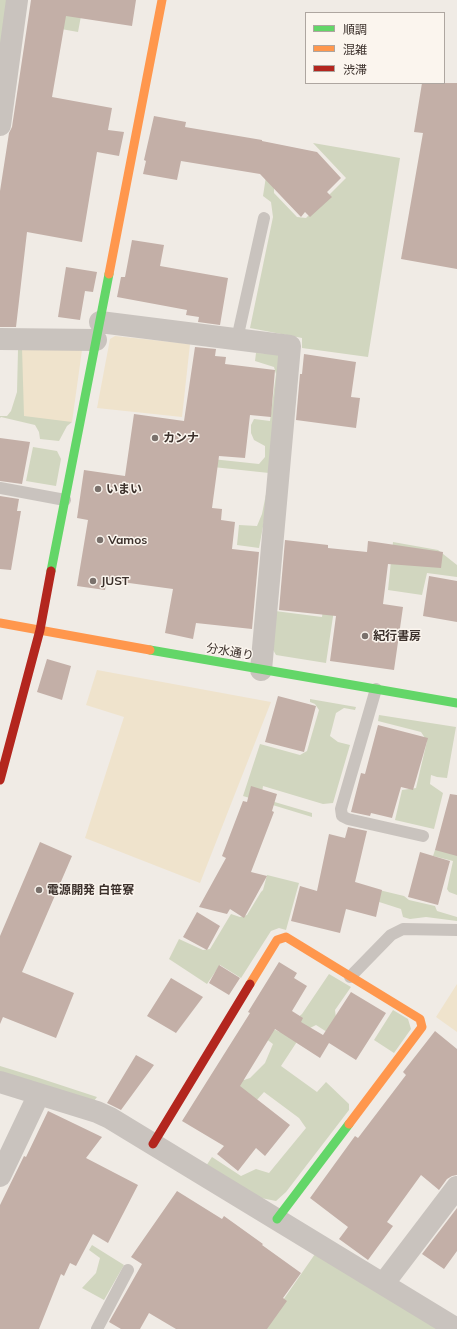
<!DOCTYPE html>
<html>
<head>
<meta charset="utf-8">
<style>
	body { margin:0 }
	#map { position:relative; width:457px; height:1329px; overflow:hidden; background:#f0ebe5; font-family:Mulish,"Noto Sans JP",sans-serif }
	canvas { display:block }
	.legend { position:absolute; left:305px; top:12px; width:140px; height:72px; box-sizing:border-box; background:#fbf5ee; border:1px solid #aea6a0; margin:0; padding:5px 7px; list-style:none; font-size:12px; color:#3b302b }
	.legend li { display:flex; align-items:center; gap:8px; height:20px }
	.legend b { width:20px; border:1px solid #aea6a0 }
</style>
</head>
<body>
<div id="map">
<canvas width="457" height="1329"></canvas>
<ul class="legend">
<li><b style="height:5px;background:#63d668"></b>順調</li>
<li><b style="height:5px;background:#ff974d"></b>混雑</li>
<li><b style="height:5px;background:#b3261e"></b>渋滞</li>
</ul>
</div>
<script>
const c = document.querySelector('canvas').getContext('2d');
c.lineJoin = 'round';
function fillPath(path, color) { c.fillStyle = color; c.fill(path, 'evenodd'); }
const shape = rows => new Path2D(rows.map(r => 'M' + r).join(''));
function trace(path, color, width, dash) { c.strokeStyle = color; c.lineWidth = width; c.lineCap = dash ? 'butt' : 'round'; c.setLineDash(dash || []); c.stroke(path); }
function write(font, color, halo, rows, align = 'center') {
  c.font = font + ' Mulish,"Noto Sans JP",sans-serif'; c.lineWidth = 3; c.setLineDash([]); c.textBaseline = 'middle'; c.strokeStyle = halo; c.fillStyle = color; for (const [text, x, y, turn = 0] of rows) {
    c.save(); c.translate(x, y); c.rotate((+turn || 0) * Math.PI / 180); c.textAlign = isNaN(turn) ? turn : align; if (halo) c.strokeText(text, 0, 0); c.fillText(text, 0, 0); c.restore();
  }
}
const green = shape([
	[0,0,9,0,0,61],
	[84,0,78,32,33,24],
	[313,143,400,158,368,357,302,348,302,338,250,328,273,217,271,202,263,196,267,170,274,184,274,193,297,217,306,218,346,178],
	[22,347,72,422,67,426,59,441,40,439,39,432,35,425,1,417,0,418,0,416,7,416,11,411,17,392,18,350],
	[256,353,284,354,269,473,213,467,193,457,259,464,265,457,265,446,254,440,251,433,251,425,254,419,270,421,276,374,274,367,255,361],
	[33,447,57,451,61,459,56,486,26,481],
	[267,489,270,489,259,548,237,545,239,525,257,526,262,514],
	[393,542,438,550,457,565,457,577,427,573,422,595,388,590],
	[329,567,340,570,326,663,276,655,272,648,275,611,322,617],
	[310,699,356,707,355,710,344,708,336,713,330,736,338,742,350,745,333,803,323,804,263,786,261,798,312,813,312,817,243,796,260,744,300,755,307,751,319,710,315,704,310,702],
	[379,715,456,727,447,778,437,777,431,775,430,784,443,793,434,829,395,820,402,790,416,788,427,741,421,732,378,721],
	[457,848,457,895,449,892,447,889,453,861,433,856,435,850],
	[267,875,299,883,286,930,279,928,271,931,241,978,220,965,207,984,169,959,179,939,203,950,210,949,231,914,240,917,247,915,261,892,263,890],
	[375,889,404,896,409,900,435,906,437,911,457,917,457,921,426,917,410,919,403,917,401,909,373,900],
	[329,974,351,987,335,1010,336,1018,327,1032,316,1025,304,1031,281,1066,317,1092,326,1082,349,1104,349,1110,286,1192,276,1201,261,1198,206,1166,212,1157,241,1176,256,1169,269,1173,306,1128,299,1118,264,1092,232,1128,234,1075,244,1080,250,1078,265,1063,273,1044,254,1030,260,1023,280,1032,302,1014],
	[393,1010,408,1019,411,1029,394,1053,374,1040],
	[0,1066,36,1077,97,1097,94,1101,0,1072],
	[92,1245,124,1265,104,1300,82,1288,96,1273,100,1258,89,1250],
	[315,1254,438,1329,263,1329]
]);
const sand = shape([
	[115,336,190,344,182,417,97,408,110,339],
	[22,347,82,350,72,422,24,416],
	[97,670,271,702,200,883,85,838,124,717,86,705],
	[457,984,457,1032,436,1017]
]);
const building = shape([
	[31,0,136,0,132,26,66,16,52,97,112,108,108,130,124,132,119,156,97,152,82,242,27,232,16,327,0,327,0,191,9,133,12,127],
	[422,83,457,83,457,269,401,259,423,133,414,132],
	[154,116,186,122,185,127,262,140,262,141,317,152,341,178,327,192,332,197,310,217,305,212,301,217,260,174,181,161,177,180,143,174,146,161,144,160],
	[132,240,164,245,160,266,228,278,220,325,198,322,199,317,186,315,187,310,117,297,121,277,125,277],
	[66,267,97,272,93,292,85,291,80,320,58,317],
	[195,347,216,349,215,356,226,357,225,364,275,370,271,417,250,415,245,458,219,456,212,508,222,509,221,520,235,522,232,549,259,552,252,629,196,623,193,639,165,633,173,589,107,580,105,590,77,586,88,520,77,518,84,470,125,476,134,414,184,421],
	[304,354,356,362,351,397,360,398,356,428,296,420,300,374,302,374],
	[0,438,30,442,22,484,0,481],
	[0,496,19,499,17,511,21,511,11,570,0,569],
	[285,540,328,545,328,548,367,552,368,541,443,552,441,568,388,564,383,604,403,607,394,670,330,661,336,616,279,610],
	[429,576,457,581,457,622,423,616],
	[47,659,71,666,62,700,37,692],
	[278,696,316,706,304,752,265,742],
	[378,725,428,738,413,790,401,787,392,818,371,813,370,816,351,812,361,773,365,774],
	[251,786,277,794,272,811,274,812,251,872,267,876,244,918,230,909,227,914,199,907,226,858,222,856,243,801,247,802],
	[450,794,457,795,457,856,435,850],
	[348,827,367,831,355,882,382,890,376,917,346,909,340,933,291,921,300,886,317,891,329,834,345,838],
	[40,842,72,856,22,972,74,993,56,1038,3,1017,0,1024,0,936],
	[420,852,450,861,438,905,408,897],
	[197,912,220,926,207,950,183,937],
	[279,962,297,973,294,978,307,986,292,1011,303,1018,301,1022,323,1035,351,992,386,1013,356,1060,329,1043,320,1058,275,1029,240,1086,290,1125,265,1156,256,1148,238,1171,217,1154,224,1146,182,1121,250,1013,248,1012],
	[219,965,240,978,229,995,209,983],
	[171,978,203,997,176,1033,147,1016],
	[435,1031,457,1049,457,1175,452,1176,447,1179,439,1190,421,1175,387,1222,393,1226,368,1260,339,1239,348,1227,310,1198,355,1136,358,1138,406,1075,403,1072],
	[136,1055,154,1065,121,1110,107,1103],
	[48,1111,102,1137,86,1158,138,1185,108,1243,93,1234,76,1266,70,1263,64,1276,61,1274,39,1329,0,1329,0,1205,24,1156,26,1157],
	[177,1191,222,1219,224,1216,263,1244,262,1245,301,1273,283,1298,287,1301,267,1329,176,1329,149,1313,140,1329,121,1329,109,1322,142,1264,131,1257],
	[457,1208,457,1251,444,1269,422,1254]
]);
const lane = shape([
	[237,339,264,218],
	[0,488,65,500],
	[376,689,341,809,342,816,348,819,423,836],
	[350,977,391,935,403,929,457,930],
	[97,1329,128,1270]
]);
const street = shape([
	[0,125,17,0],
	[100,322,290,346,261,670],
	[0,339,96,340],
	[0,1082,97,1112,110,1118,457,1329],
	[0,1176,39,1094],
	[384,1283,457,1187]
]);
const fast = shape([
	[51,571,109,274],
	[150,650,457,703],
	[277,1219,349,1124]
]);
const slow = shape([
	[109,274,162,0],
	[0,623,150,650],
	[250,984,277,940,286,937,420,1019,422,1027,349,1124]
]);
const jam = shape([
	[0,780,40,630,51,571],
	[153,1144,250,984]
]);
const markers = [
	[155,438,4,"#7a716c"],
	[98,489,4,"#7a716c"],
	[100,540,4,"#7a716c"],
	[93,581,4,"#7a716c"],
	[365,636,4,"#7a716c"],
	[39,890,4,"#7a716c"]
];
const poiNames = [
	["カンナ",163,438],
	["いまい",106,489],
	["Vamos",108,540],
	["JUST",101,581],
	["紀行書房",373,636],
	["電源開発 白笹寮",47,890]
];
const streetNames = [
	["分水通り",230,652,10]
];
fillPath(green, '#d1d6bf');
fillPath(sand, '#efe3cc');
fillPath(building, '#c3afa7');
trace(lane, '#c9c3be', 12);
trace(street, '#c9c3be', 22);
trace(fast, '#63d668', 9);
trace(slow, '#ff974d', 9);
trace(jam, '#b3261e', 9);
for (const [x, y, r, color] of markers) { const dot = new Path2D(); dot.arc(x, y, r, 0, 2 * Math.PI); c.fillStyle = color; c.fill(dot); trace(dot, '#fbf5ee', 1.5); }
write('bold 12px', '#3b302b', '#fbf5ee', poiNames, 'left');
write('12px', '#3b302b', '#fbf5ee', streetNames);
</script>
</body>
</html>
